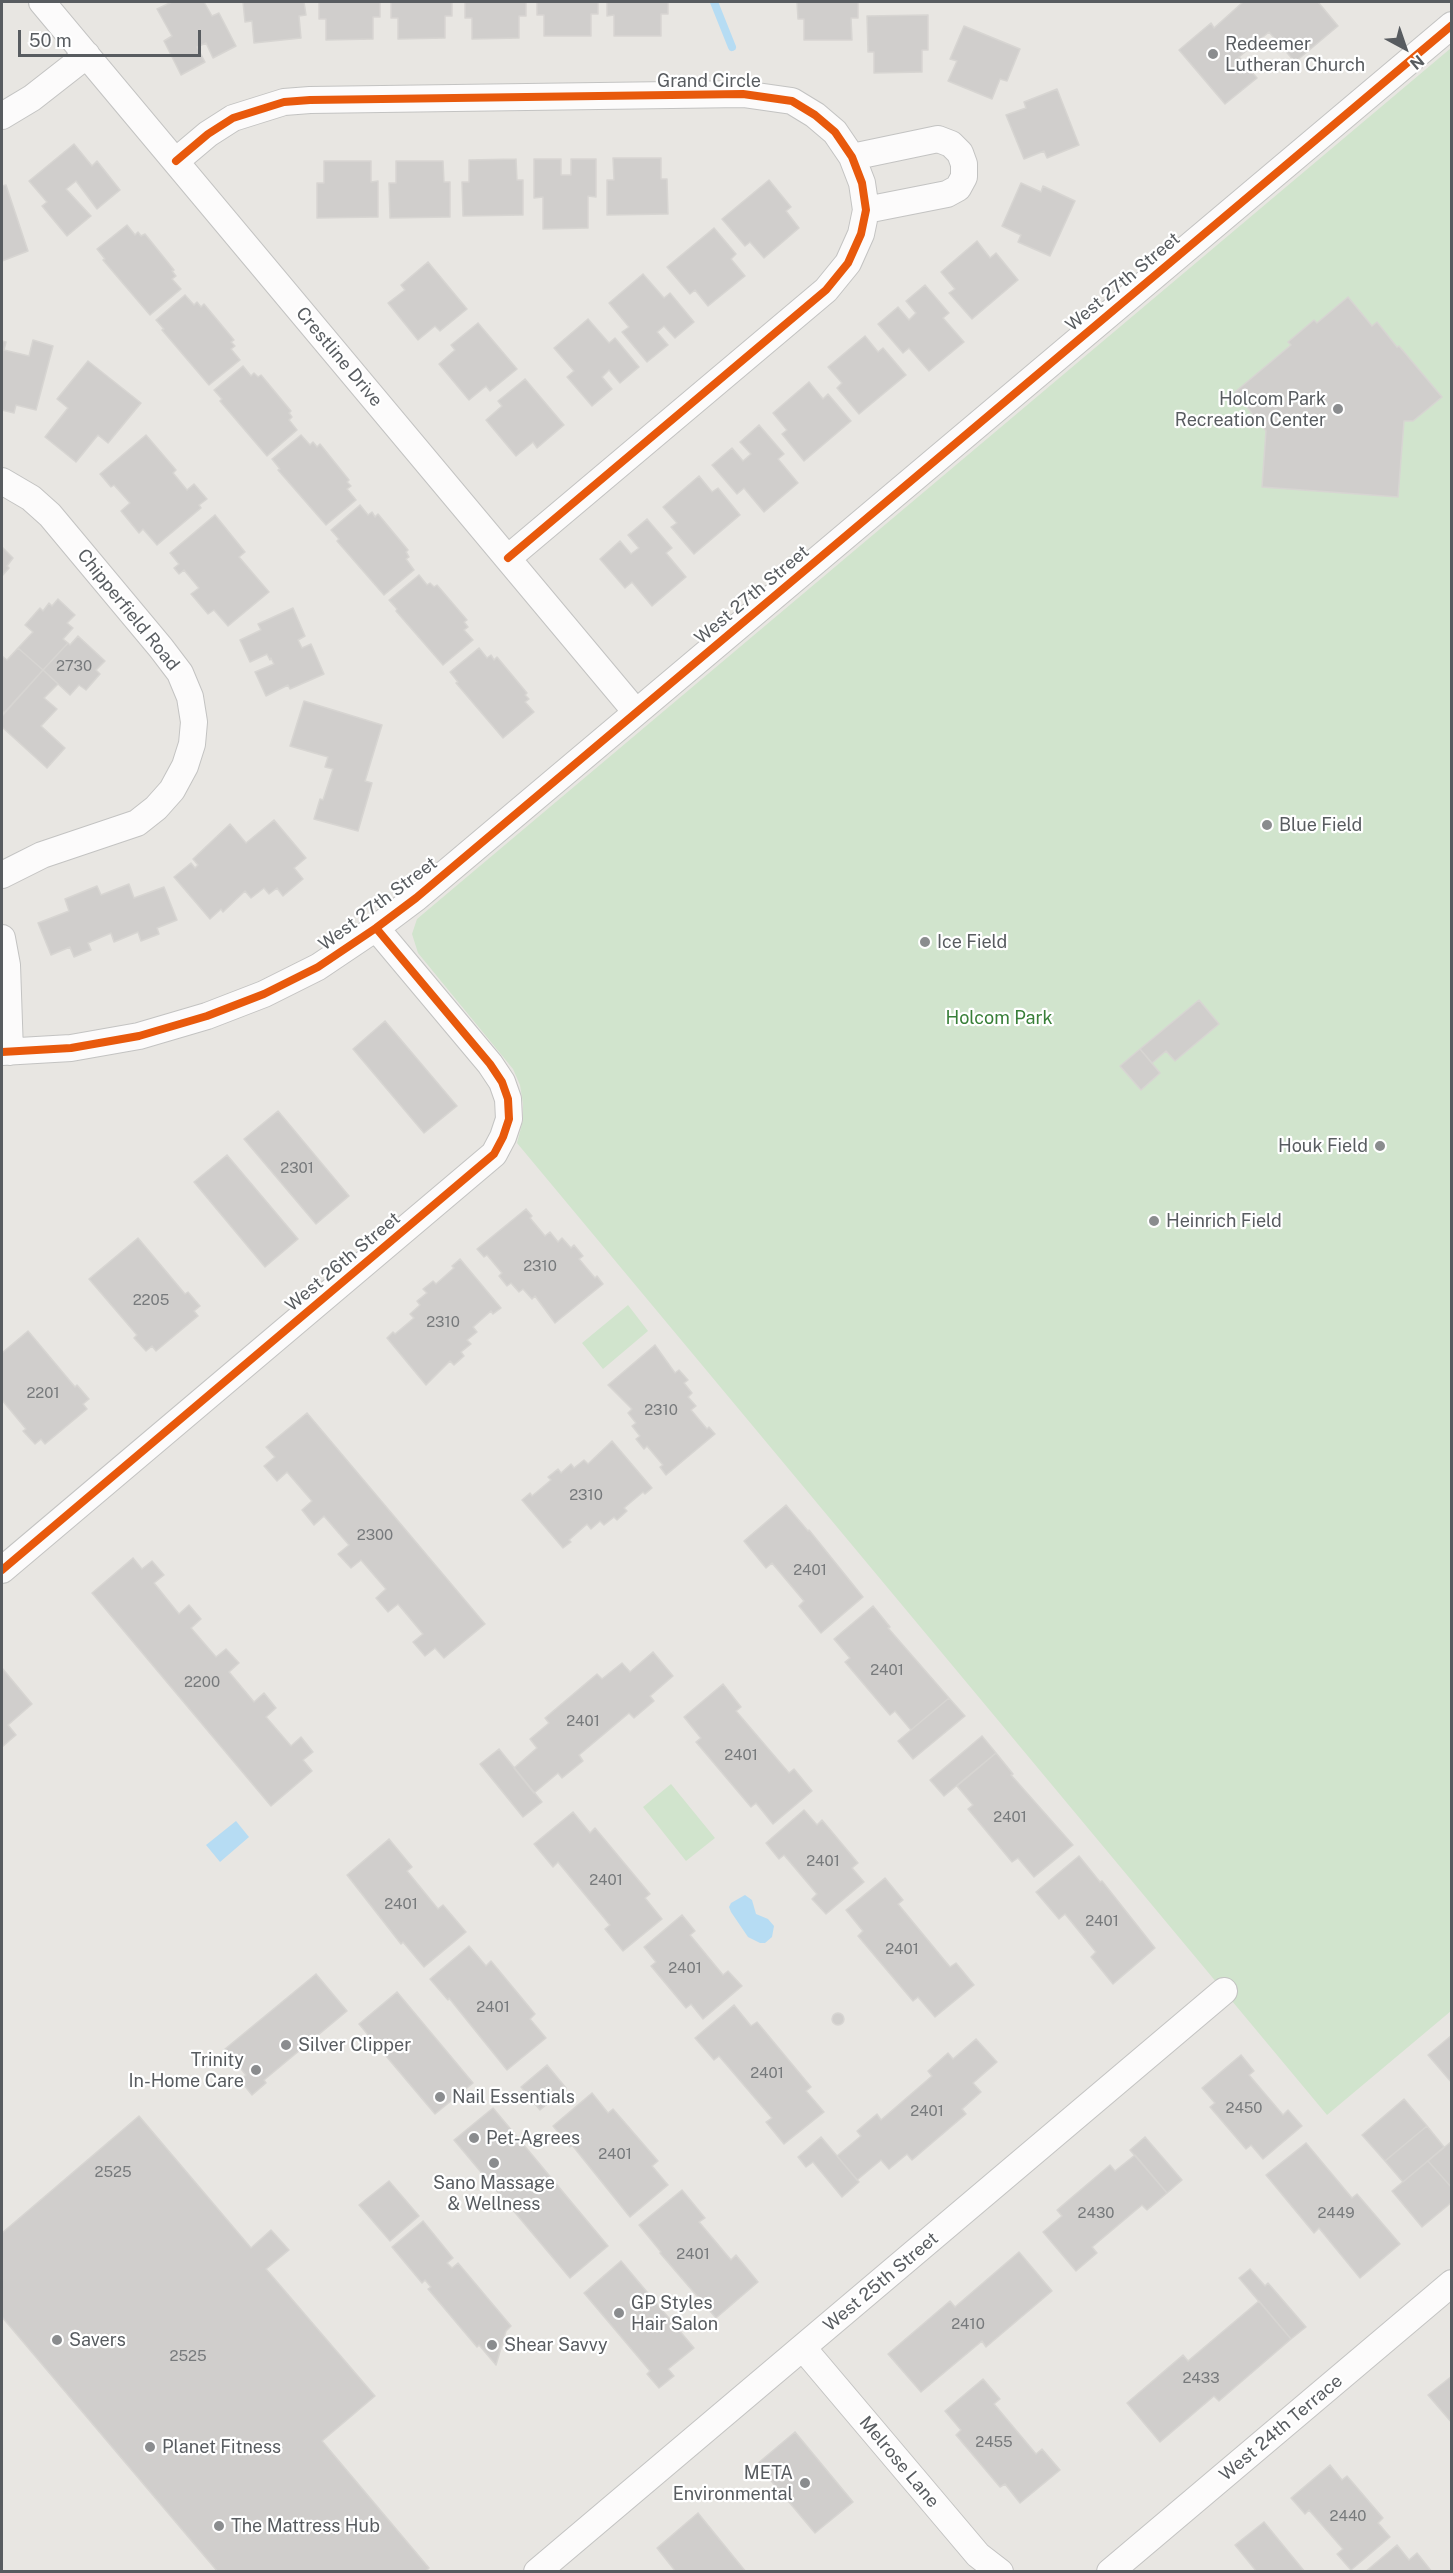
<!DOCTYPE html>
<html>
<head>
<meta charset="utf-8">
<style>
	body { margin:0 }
	#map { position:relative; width:1453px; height:2573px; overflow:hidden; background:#e8e6e2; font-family:"Public Sans",sans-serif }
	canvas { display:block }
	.frame { position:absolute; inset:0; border:3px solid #585c60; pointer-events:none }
	.north { position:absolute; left:1375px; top:18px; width:60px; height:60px; -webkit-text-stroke:4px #fff; paint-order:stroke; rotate:140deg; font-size:16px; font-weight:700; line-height:24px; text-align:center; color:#585c60 }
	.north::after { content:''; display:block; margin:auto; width:21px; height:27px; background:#585c60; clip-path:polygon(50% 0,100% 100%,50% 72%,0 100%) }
	.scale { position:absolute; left:18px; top:30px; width:183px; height:27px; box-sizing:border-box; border:3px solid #585c60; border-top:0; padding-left:8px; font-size:18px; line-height:21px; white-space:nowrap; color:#585c60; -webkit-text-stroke:4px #fff; paint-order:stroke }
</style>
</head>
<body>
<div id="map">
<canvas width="1453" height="2573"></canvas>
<div class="frame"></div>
<div class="north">N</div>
<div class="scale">50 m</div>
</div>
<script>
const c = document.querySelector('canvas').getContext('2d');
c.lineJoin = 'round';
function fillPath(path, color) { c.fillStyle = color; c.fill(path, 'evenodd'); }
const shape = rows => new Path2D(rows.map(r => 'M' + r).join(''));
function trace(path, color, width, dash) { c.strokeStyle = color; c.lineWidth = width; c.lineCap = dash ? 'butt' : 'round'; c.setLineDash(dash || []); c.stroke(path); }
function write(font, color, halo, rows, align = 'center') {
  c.font = font + ' "Public Sans",sans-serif'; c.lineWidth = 4.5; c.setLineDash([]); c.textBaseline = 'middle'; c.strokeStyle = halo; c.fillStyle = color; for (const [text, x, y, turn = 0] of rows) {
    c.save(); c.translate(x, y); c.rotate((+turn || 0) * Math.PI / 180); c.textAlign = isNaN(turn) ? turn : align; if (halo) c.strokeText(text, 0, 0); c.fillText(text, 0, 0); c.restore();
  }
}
const green = shape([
	[1451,48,1451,2011,1327,2115,517,1143,523,1120,523,1104,520,1085,513,1069,418,953,412,934,417,919],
	[628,1305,648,1331,603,1369,582,1343],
	[671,1784,715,1838,686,1861,643,1807]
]);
const water = shape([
	[236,1821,249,1837,220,1862,206,1845],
	[745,1895,752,1900,756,1914,768,1919,774,1926,772,1937,765,1943,760,1943,748,1937,731,1912,729,1907,731,1903]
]);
const stream = shape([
	[714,2,732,47]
]);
const building = shape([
	[172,2,204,2,212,16,219,13,236,46,213,58,206,43,197,47,205,62,181,75,164,41,172,36,157,9,172,2],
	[243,2,304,2,306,15,299,16,301,38,254,43,252,21,245,22,243,2],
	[319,2,380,2,380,17,373,17,373,39,326,40,326,19,319,19,319,2],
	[391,2,452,2,452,16,445,16,445,38,398,39,398,18,391,18,391,2],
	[465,2,526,2,526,16,519,16,519,38,472,39,472,18,465,18,465,2],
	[537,2,598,2,598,14,591,14,591,36,544,36,544,15,537,15,537,2],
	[607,2,668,2,668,14,661,14,661,36,614,36,614,15,607,16,607,2],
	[797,2,858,2,858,18,851,18,852,40,804,40,804,19,798,19,797,2],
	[1243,2,1318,2,1338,26,1295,62,1269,32,1239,57,1257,78,1225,104,1179,50,1211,23,1214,28,1243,2],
	[928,15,928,50,922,50,922,72,874,73,874,52,868,52,867,16,928,15],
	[964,26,1020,49,1007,81,1000,79,992,99,948,81,957,61,950,59,964,26],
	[1057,89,1079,145,1047,158,1044,151,1024,159,1006,115,1026,108,1024,102,1057,89],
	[74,144,92,166,97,161,120,190,97,209,76,181,66,189,91,216,67,236,42,206,47,202,29,181,74,144],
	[613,158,661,158,661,179,667,179,668,214,607,215,607,180,614,180,613,158],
	[516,159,517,180,523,180,523,215,463,216,462,182,469,182,469,160,516,159],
	[534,159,561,159,561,175,571,175,571,159,596,159,596,197,588,196,588,228,543,229,543,197,534,198,534,159],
	[324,161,371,161,371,182,378,181,378,217,317,218,317,183,324,183,324,161],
	[396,161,443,161,444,182,450,182,450,217,390,218,389,183,396,183,396,161],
	[769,180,791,207,786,211,799,228,764,258,750,242,745,246,722,219,769,180],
	[1021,183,1041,192,1043,186,1075,201,1050,256,1018,242,1021,235,1002,226,1021,183],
	[6,185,28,251,2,261,2,186,6,185],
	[127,225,135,235,138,232,141,236,145,234,174,270,172,271,176,276,172,279,181,289,150,315,103,260,105,259,97,249,127,225],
	[714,228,736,254,731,259,745,276,708,306,695,290,690,294,667,267,714,228],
	[977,241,990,258,996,253,1018,280,972,319,949,293,955,289,941,272,977,241],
	[428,262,467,309,440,331,435,326,418,340,388,303,405,290,401,285,428,262],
	[643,274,664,298,670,293,694,322,675,338,664,326,657,332,668,345,647,362,622,332,629,327,609,303,643,274],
	[925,285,949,313,943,318,964,342,929,371,909,348,903,353,878,324,898,307,909,320,916,313,906,301,925,285],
	[185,295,194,305,197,302,201,307,204,304,234,340,231,342,235,346,231,349,240,360,209,385,162,330,164,329,156,320,185,295],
	[1348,297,1372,326,1377,322,1397,347,1399,346,1442,397,1413,421,1404,421,1398,497,1262,487,1266,431,1235,392,1291,345,1288,342,1314,320,1317,323,1348,297],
	[588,319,609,343,615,338,639,367,620,383,609,370,602,377,612,389,592,406,567,377,574,371,554,348,588,319],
	[478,323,517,369,490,391,486,386,469,400,439,364,455,350,451,345,478,323],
	[865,336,878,352,883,348,906,375,859,414,837,388,842,383,828,367,865,336],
	[33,340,53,346,36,410,16,405,14,413,2,410,2,341,6,342,4,350,29,356,33,340],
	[88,361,141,403,108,443,98,435,76,462,45,437,68,408,57,399,88,361],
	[243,366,251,376,254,373,258,377,261,375,291,411,289,413,292,417,289,420,297,430,267,456,220,401,222,399,214,390,243,366],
	[525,379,564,425,537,448,533,442,516,456,486,420,502,406,498,401,525,379],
	[809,382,823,399,828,394,851,421,804,461,782,434,787,430,773,413,809,382],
	[759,425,784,454,778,459,798,483,764,512,744,488,737,494,712,465,732,448,743,461,751,454,740,442,759,425],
	[146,435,176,470,173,473,187,490,194,484,207,499,199,505,201,508,157,545,143,529,139,533,121,511,130,503,114,485,111,487,100,474,146,435],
	[301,435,310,445,313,442,317,447,320,444,349,480,347,482,351,486,347,489,356,500,326,525,278,470,280,469,272,459,301,435],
	[699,476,712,492,718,488,740,515,694,554,671,527,677,523,663,507,699,476],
	[360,505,368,515,372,512,375,517,378,514,408,550,406,552,409,557,406,559,414,570,384,595,337,541,339,539,331,530,360,505],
	[215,515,245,552,239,557,269,592,228,626,214,610,208,614,191,594,199,588,184,570,179,574,174,568,179,564,170,553,215,515],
	[647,519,672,548,666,553,686,577,652,606,632,582,625,588,600,559,620,541,631,554,639,548,628,535,647,519],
	[2,547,13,558,7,566,9,568,2,576,2,547],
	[419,575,427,585,430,583,434,587,437,585,467,620,464,622,468,627,464,630,473,640,443,665,396,611,397,609,389,600,419,575],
	[58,599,75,615,67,623,73,628,63,639,68,643,43,670,18,648,33,632,25,625,40,608,43,611,49,603,52,606,58,599],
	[293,608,305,636,298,640,302,648,311,644,324,674,290,689,288,685,266,696,255,672,274,664,271,658,270,660,267,654,250,662,240,640,261,630,258,624,293,608],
	[78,636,105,661,96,670,100,674,86,690,79,685,70,695,43,670,68,643,70,645,78,636],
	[18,648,43,670,4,713,2,711,2,656,7,660,18,648],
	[479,648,487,658,491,655,494,660,497,657,527,693,525,695,529,699,525,702,534,712,503,738,456,683,458,682,450,672,479,648],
	[43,670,58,684,44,698,57,709,41,726,65,748,47,768,2,727,2,716,43,670],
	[304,701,382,725,365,781,372,783,358,831,314,819,320,799,323,800,333,769,325,767,328,757,290,746,304,701],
	[274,820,306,858,294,868,303,879,283,896,277,888,269,894,264,888,251,898,245,891,223,912,221,909,210,919,174,877,191,863,195,868,198,865,193,859,230,824,246,843,274,820],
	[129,884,134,898,164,887,177,920,157,928,159,934,141,941,138,932,114,942,111,933,88,943,91,950,74,957,70,947,51,955,38,923,69,911,65,899,97,886,101,895,129,884],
	[1199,1000,1219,1024,1175,1061,1166,1051,1152,1063,1140,1049,1199,1000],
	[385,1021,457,1106,424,1133,353,1049,385,1021],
	[1140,1049,1160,1073,1141,1090,1120,1066,1140,1049],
	[278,1111,349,1196,316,1224,244,1139,278,1111],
	[227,1155,298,1239,265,1267,194,1182,227,1155],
	[526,1209,532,1216,530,1218,545,1236,550,1232,558,1242,562,1238,571,1248,574,1245,583,1256,579,1259,595,1278,597,1276,603,1284,555,1323,535,1296,532,1299,523,1289,519,1292,511,1283,507,1286,499,1276,502,1273,487,1255,484,1257,477,1249,526,1209],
	[138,1238,185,1294,188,1292,200,1306,194,1311,198,1316,156,1351,152,1346,146,1351,134,1338,137,1335,89,1279,138,1238],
	[460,1259,501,1308,493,1314,491,1311,473,1327,477,1332,467,1340,471,1344,461,1352,464,1356,454,1365,450,1361,426,1385,387,1338,393,1332,395,1334,414,1318,410,1314,420,1305,417,1301,427,1293,423,1289,433,1281,436,1284,454,1268,452,1266,460,1259],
	[28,1331,75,1387,77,1385,89,1399,83,1404,87,1409,45,1444,41,1439,35,1444,23,1431,26,1429,2,1400,2,1353,28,1331],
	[655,1345,675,1373,679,1370,688,1380,684,1383,692,1393,688,1397,696,1406,691,1410,707,1429,709,1427,715,1434,666,1475,660,1467,663,1465,647,1446,644,1449,636,1439,640,1436,632,1426,636,1423,628,1413,632,1409,608,1385,655,1345],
	[307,1413,485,1624,444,1658,435,1648,425,1656,413,1642,423,1634,398,1604,388,1612,376,1598,386,1589,361,1560,351,1568,338,1554,349,1545,324,1516,314,1525,302,1510,312,1501,287,1472,277,1481,264,1466,275,1457,266,1447,307,1413],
	[612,1441,652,1488,645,1494,643,1492,624,1508,627,1511,617,1520,614,1517,604,1525,600,1521,591,1529,587,1524,569,1540,571,1542,563,1548,522,1500,530,1493,532,1496,551,1480,548,1477,558,1469,561,1473,571,1464,574,1468,584,1460,588,1464,612,1441],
	[786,1505,808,1531,809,1530,863,1597,821,1633,799,1606,804,1601,772,1563,766,1568,744,1541,786,1505],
	[133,1558,142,1569,152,1561,164,1575,154,1583,179,1614,189,1605,201,1619,191,1628,216,1657,226,1649,239,1663,229,1672,254,1702,264,1693,276,1708,266,1717,291,1746,301,1737,313,1752,303,1760,312,1771,271,1806,92,1593,133,1558],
	[873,1606,890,1627,888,1628,949,1698,911,1730,895,1711,890,1715,845,1662,850,1658,834,1639,873,1606],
	[653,1652,673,1676,650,1696,654,1701,634,1718,629,1713,579,1755,583,1761,562,1778,558,1773,534,1793,514,1768,537,1748,530,1739,549,1723,545,1718,597,1674,602,1679,622,1663,630,1672,653,1652],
	[2,1668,32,1704,8,1725,16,1735,2,1747,2,1668],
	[723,1684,741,1707,736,1711,789,1773,794,1769,812,1791,773,1824,756,1803,751,1807,696,1742,701,1738,684,1717,723,1684],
	[949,1698,965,1716,913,1759,898,1741,949,1698],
	[982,1736,996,1753,944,1796,930,1780,982,1736],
	[499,1749,542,1802,523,1817,480,1764,499,1749],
	[996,1753,1013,1774,1011,1775,1073,1845,1034,1877,1018,1858,1012,1862,968,1809,973,1805,957,1786,996,1753],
	[804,1810,817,1825,822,1820,858,1863,852,1868,864,1882,826,1914,812,1899,817,1894,784,1855,779,1859,766,1843,804,1810],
	[573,1812,590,1833,595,1828,650,1894,645,1898,662,1919,623,1951,605,1929,610,1925,558,1862,553,1867,534,1844,573,1812],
	[389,1839,412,1867,407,1871,438,1909,443,1905,466,1932,424,1967,403,1942,401,1944,347,1875,389,1839],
	[1079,1856,1100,1882,1102,1881,1155,1948,1113,1984,1091,1957,1096,1952,1065,1914,1059,1919,1036,1892,1079,1856],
	[885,1878,903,1900,898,1904,950,1967,956,1963,974,1985,935,2017,918,1997,913,2001,858,1936,863,1931,846,1910,885,1878],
	[682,1915,695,1931,690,1935,723,1975,728,1971,742,1986,703,2019,691,2004,686,2008,651,1966,656,1962,644,1947,682,1915],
	[469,1946,486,1966,491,1961,535,2014,530,2019,546,2038,507,2070,449,1998,448,2000,430,1979,469,1946],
	[316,1974,347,2011,264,2080,266,2083,252,2095,240,2080,246,2075,225,2049,316,1974],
	[397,1992,473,2083,435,2114,359,2024,397,1992],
	[734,2005,751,2026,757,2022,811,2087,806,2091,824,2112,784,2144,766,2122,772,2118,719,2056,714,2060,695,2038,734,2005],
	'832 2019a6 6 0 1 1 12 0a6 6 0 1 1-12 0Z',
	[1452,2035,1452,2083,1428,2055,1452,2035],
	[976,2039,997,2062,973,2083,981,2092,962,2109,966,2114,912,2160,907,2154,889,2169,881,2160,857,2180,837,2156,861,2136,857,2131,877,2114,881,2120,932,2076,928,2071,948,2053,953,2059,976,2039],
	[1241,2055,1254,2071,1249,2075,1283,2115,1288,2110,1302,2126,1263,2159,1251,2145,1246,2149,1210,2107,1215,2103,1202,2088,1241,2055],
	[547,2065,566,2088,540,2110,521,2087,547,2065],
	[592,2093,608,2113,613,2109,658,2161,652,2166,668,2185,630,2217,572,2145,570,2147,553,2126,592,2093],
	[1404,2099,1427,2126,1385,2161,1362,2135,1404,2099],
	[493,2108,608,2246,570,2278,454,2140,493,2108],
	[139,2116,251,2248,271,2230,289,2250,266,2269,375,2396,322,2441,429,2568,425,2572,218,2572,2,2317,2,2233,139,2116],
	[1427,2126,1444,2147,1403,2182,1385,2161,1427,2126],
	[821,2137,859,2182,842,2197,813,2162,806,2167,798,2157,821,2137],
	[1145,2137,1182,2180,1167,2193,1130,2150,1145,2137],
	[1452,2141,1452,2188,1428,2161,1452,2141],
	[1306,2143,1352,2198,1357,2194,1400,2244,1360,2278,1319,2228,1314,2233,1266,2175,1306,2143],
	[1135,2155,1167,2193,1147,2210,1142,2205,1092,2247,1097,2253,1076,2271,1043,2232,1062,2216,1057,2210,1110,2165,1115,2171,1135,2155],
	[1428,2161,1452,2188,1452,2202,1422,2227,1392,2191,1428,2161],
	[389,2181,419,2216,390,2241,359,2205,389,2181],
	[682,2190,705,2218,699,2222,731,2260,736,2255,758,2282,716,2318,660,2253,661,2252,639,2225,682,2190],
	[423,2221,453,2258,447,2263,452,2268,458,2263,511,2326,506,2331,496,2365,479,2345,477,2347,428,2289,431,2287,425,2280,422,2283,392,2247,423,2221],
	[1019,2252,1052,2291,986,2347,982,2341,921,2392,888,2354,950,2301,955,2307,1019,2252],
	[621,2261,694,2348,668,2369,674,2376,659,2388,647,2374,650,2371,584,2293,621,2261],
	[1250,2269,1265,2286,1268,2283,1306,2327,1291,2339,1239,2278,1250,2269],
	[1259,2301,1291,2339,1219,2401,1214,2396,1160,2442,1127,2403,1183,2355,1188,2361,1259,2301],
	[1452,2376,1452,2423,1428,2395,1452,2376],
	[983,2379,1000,2399,994,2404,1036,2454,1042,2449,1060,2470,1020,2503,1005,2484,1000,2487,956,2435,961,2430,945,2411,983,2379],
	[795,2432,853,2502,815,2533,757,2464,795,2432],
	[1330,2465,1342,2480,1347,2476,1383,2518,1378,2523,1390,2537,1351,2570,1337,2554,1343,2549,1309,2510,1305,2514,1291,2498,1330,2465],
	[698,2513,746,2572,676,2572,657,2548,698,2513],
	[1264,2522,1305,2572,1257,2572,1235,2545,1264,2522],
	[1397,2545,1409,2560,1417,2553,1432,2572,1365,2572,1397,2545]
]);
const minor = shape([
	[42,2,636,712],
	[2,116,32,98,87,55],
	[852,157,938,139,951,144,960,153,964,164,964,177,958,188,947,194,866,210],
	[176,161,208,134,233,118,284,102,310,100,743,94,792,101,815,115,835,132,852,157,862,183,866,210,861,234,848,263,826,290,508,558],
	[2,481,31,498,50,515,161,648,180,673,190,697,194,722,192,744,185,766,172,790,156,808,137,823,42,855,2,875],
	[2,938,7,965,10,1052],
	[2,1052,71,1048,139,1036,207,1016,264,994,318,967,376,928,416,898,1452,25],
	[2,1570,494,1154,503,1137,509,1119,508,1099,502,1082,490,1064,376,928],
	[803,2348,978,2555,1000,2572],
	[537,2572,1224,1991],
	[1110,2572,1452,2283]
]);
const cycleway = shape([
	[176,161,208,134,233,118,284,102,310,100,743,94,792,101,815,115,835,132,852,157,862,183,866,210,861,234,848,263,826,290,508,558],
	[2,1052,71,1048,139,1036,207,1016,264,994,318,967,376,928,416,898,1452,25],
	[2,1570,494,1154,503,1137,509,1119,508,1099,502,1082,490,1064,376,928]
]);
const markers = [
	[1213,54,6,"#8a8c8e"],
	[1338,409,6,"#8a8c8e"],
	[1267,825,6,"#8a8c8e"],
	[925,942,6,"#8a8c8e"],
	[1380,1146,6,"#8a8c8e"],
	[1154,1221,6,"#8a8c8e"],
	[286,2045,6,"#8a8c8e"],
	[256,2070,6,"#8a8c8e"],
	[440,2097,6,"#8a8c8e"],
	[474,2138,6,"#8a8c8e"],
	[494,2163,6,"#8a8c8e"],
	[619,2313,6,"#8a8c8e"],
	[57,2340,6,"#8a8c8e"],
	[492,2345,6,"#8a8c8e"],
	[150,2447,6,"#8a8c8e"],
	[805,2483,6,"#8a8c8e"],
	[219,2526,6,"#8a8c8e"]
];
const numberNames = [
	["2730",74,666],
	["2301",297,1168],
	["2310",540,1266],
	["2205",151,1300],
	["2310",443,1322],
	["2201",43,1393],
	["2310",661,1410],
	["2310",586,1495],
	["2300",375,1535],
	["2401",810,1570],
	["2401",887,1670],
	["2200",202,1682],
	["2401",583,1721],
	["2401",741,1755],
	["2401",1010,1817],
	["2401",823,1861],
	["2401",606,1880],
	["2401",401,1904],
	["2401",1102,1921],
	["2401",902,1949],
	["2401",685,1968],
	["2401",493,2007],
	["2401",767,2073],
	["2450",1244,2108],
	["2401",927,2111],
	["2401",615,2154],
	["2525",113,2172],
	["2430",1096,2213],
	["2449",1336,2213],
	["2401",693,2254],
	["2410",968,2324],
	["2525",188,2356],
	["2433",1201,2378],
	["2455",994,2442],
	["2440",1348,2516]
];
const poiNames = [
	["Redeemer",1225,44],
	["Lutheran Church",1225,65],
	["Holcom Park",1326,399,"right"],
	["Recreation Center",1326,420,"right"],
	["Blue Field",1279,825],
	["Ice Field",937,942],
	["Houk Field",1368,1146,"right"],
	["Heinrich Field",1166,1221],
	["Silver Clipper",298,2045],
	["Trinity",244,2060,"right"],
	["In-Home Care",244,2081,"right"],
	["Nail Essentials",452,2097],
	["Pet-Agrees",486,2138],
	["Sano Massage",494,2183,"center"],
	["& Wellness",494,2204,"center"],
	["GP Styles",631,2303],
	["Hair Salon",631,2324],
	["Savers",69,2340],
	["Shear Savvy",504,2345],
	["Planet Fitness",162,2447],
	["META",793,2473,"right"],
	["Environmental",793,2494,"right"],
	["The Mattress Hub",231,2526]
];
const streetNames = [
	["Grand Circle",709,81],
	["West 27th Street",1123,282,-40],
	["Crestline Drive",339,357,50],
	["West 27th Street",752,595,-40],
	["Chipperfield Road",128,610,51],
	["West 27th Street",378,904,-37],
	["West 26th Street",343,1262,-40],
	["West 25th Street",881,2282,-40],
	["West 24th Terrace",1281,2428,-40],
	["Melrose Lane",899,2462,50]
];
const parkNames = [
	["Holcom Park",999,1018]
];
fillPath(green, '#d1e4cd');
fillPath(water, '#b6dcf3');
trace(stream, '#b6dcf3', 8);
fillPath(building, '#d0cecc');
trace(building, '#d7d5d2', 1.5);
trace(minor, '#c3c3c2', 28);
trace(minor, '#fcfbfb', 26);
trace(cycleway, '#e8590c', 8);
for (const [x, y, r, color] of markers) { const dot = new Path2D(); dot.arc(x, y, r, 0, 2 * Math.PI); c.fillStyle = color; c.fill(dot); trace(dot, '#fff', 2); }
write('15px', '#777a7c', null, numberNames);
write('18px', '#585c60', '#fff', poiNames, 'left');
write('18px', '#585c60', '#fff', streetNames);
write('18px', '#387f38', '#fff', parkNames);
</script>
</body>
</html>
